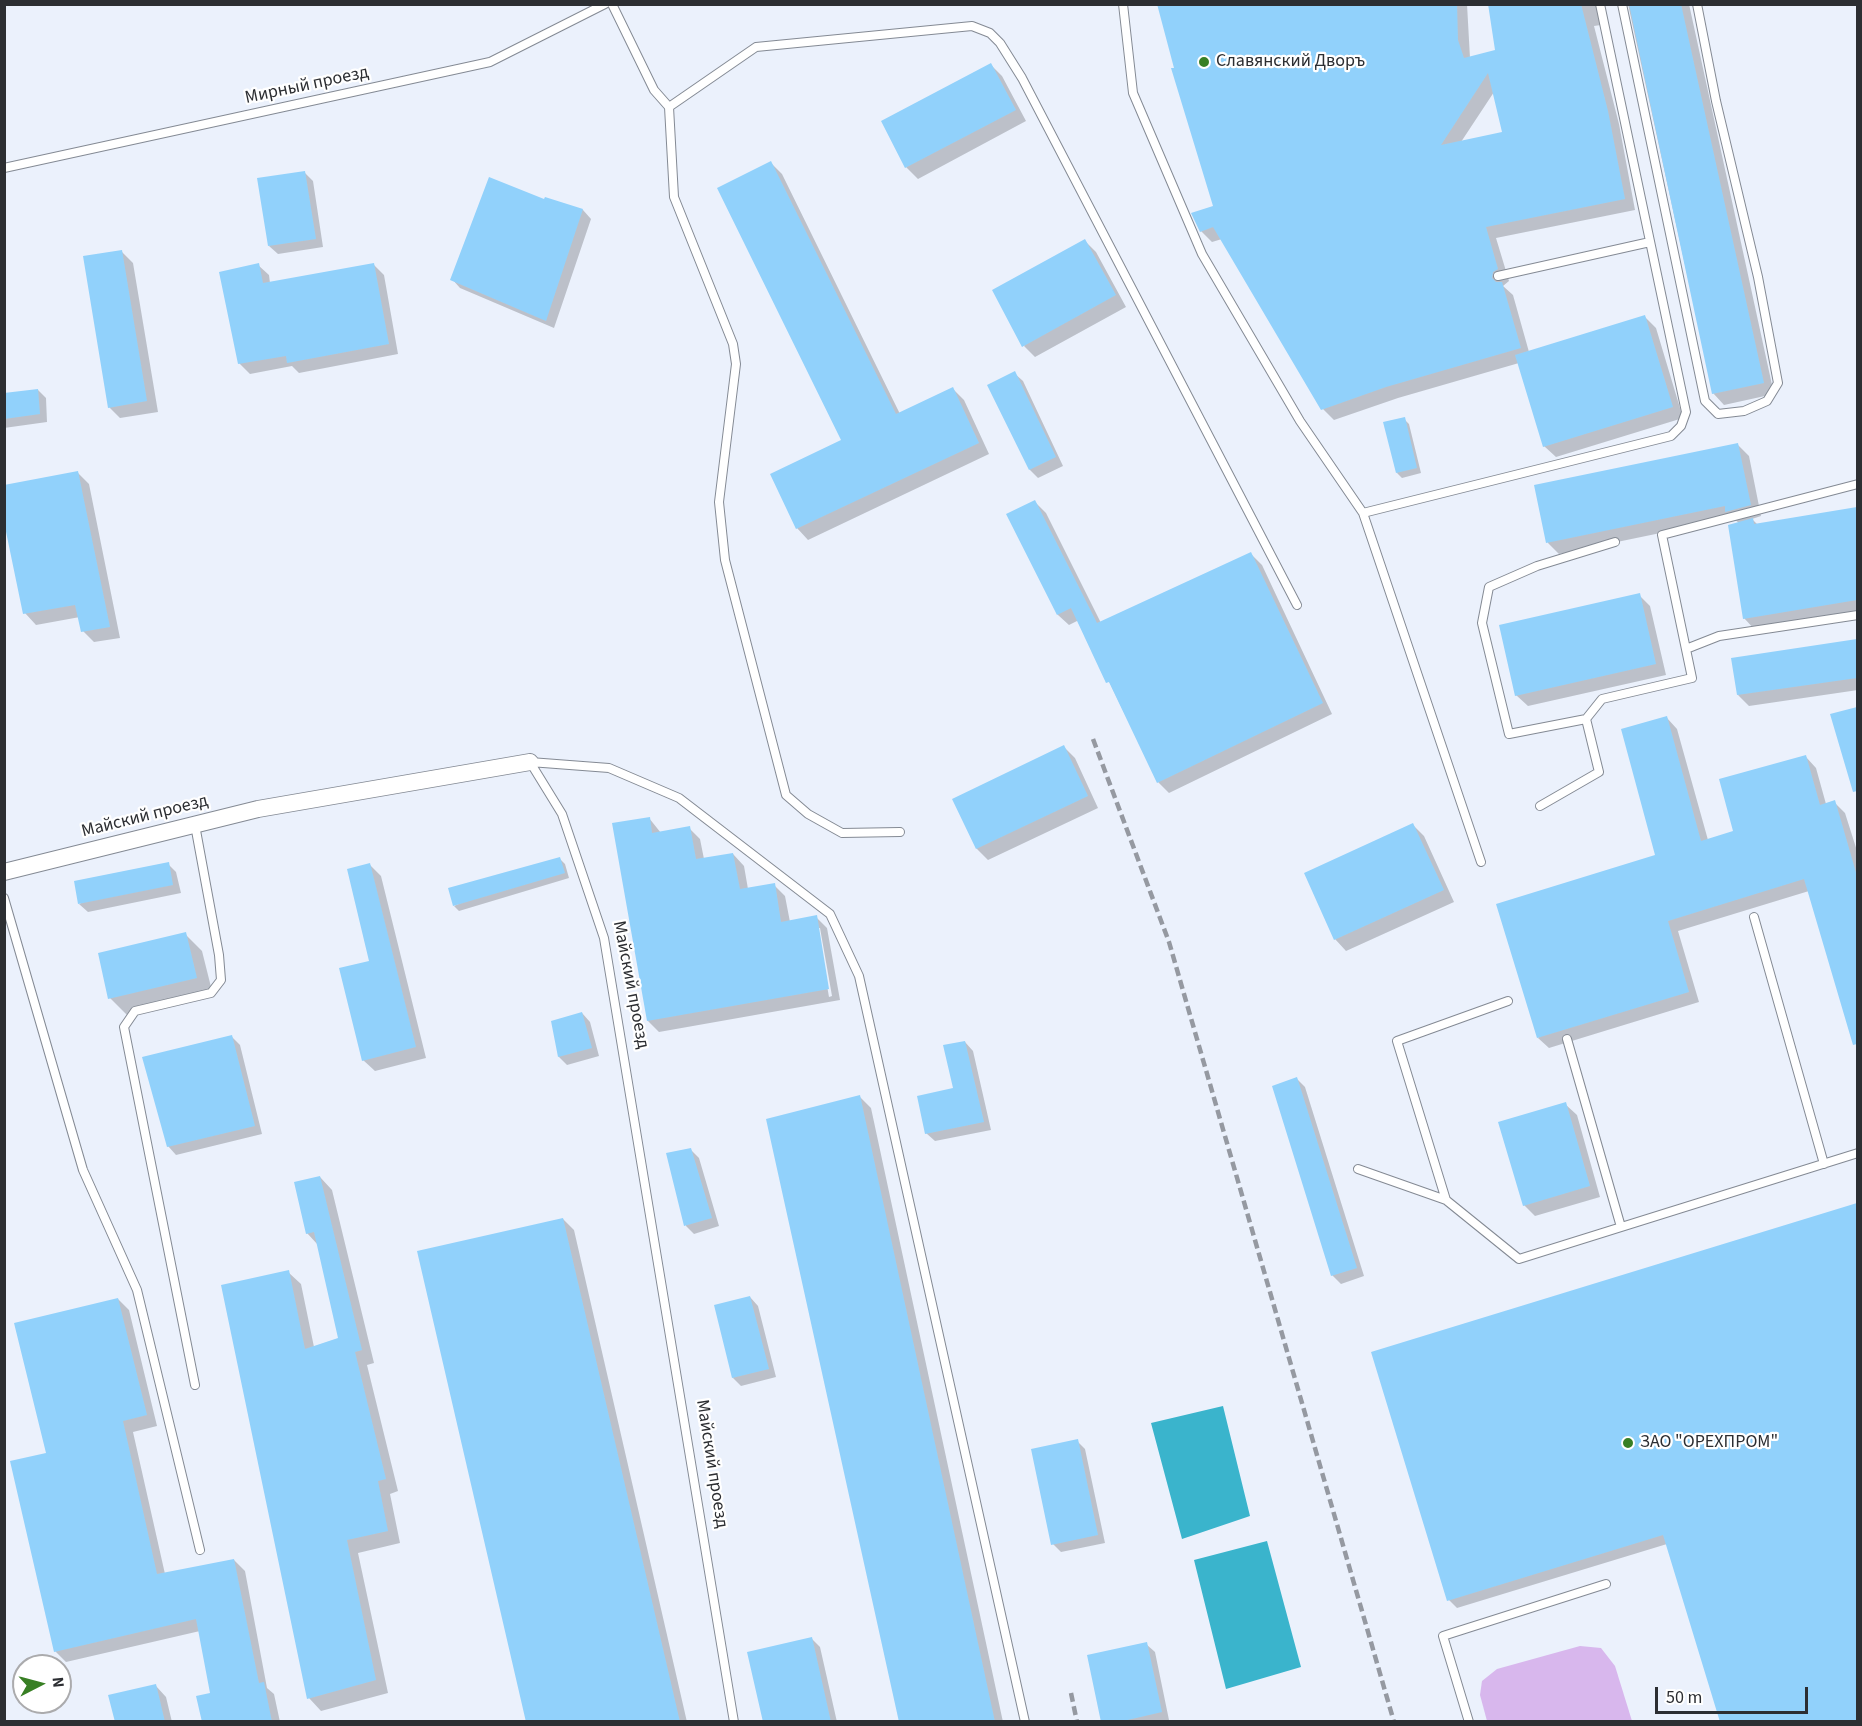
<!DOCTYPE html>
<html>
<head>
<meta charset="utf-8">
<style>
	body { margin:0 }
	#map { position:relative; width:1862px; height:1726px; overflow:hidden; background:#ebf1fc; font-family:"Source Sans 3",sans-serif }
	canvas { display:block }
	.frame { position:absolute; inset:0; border:6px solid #2c2e32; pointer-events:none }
	.north { position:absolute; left:12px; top:1654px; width:60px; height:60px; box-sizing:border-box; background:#fff; border:2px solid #ababad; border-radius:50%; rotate:84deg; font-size:16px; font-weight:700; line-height:24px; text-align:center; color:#2c2e32 }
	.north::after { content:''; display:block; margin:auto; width:21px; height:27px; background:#387f24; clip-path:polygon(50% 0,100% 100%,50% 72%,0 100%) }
	.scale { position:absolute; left:1655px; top:1687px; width:153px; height:27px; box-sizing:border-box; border:3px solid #2c2e32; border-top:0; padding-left:8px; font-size:18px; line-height:21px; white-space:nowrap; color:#2c2e32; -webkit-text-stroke:4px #fff; paint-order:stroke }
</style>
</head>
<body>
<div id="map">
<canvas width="1862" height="1726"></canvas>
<div class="frame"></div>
<div class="north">N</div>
<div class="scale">50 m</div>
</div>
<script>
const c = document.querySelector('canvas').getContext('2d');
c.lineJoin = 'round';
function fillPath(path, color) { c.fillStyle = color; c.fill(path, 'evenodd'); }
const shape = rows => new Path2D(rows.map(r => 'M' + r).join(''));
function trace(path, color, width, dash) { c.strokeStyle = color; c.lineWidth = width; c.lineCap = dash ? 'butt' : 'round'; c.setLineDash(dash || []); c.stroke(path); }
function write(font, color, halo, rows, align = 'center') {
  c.font = font + ' "Source Sans 3",sans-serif'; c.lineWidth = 4.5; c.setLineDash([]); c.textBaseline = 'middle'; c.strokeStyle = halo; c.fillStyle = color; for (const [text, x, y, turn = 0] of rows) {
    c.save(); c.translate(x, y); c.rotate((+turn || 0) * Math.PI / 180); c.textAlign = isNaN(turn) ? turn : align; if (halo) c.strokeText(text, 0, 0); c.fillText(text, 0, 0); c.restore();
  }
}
const green = shape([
	[1580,1646,1601,1648,1615,1666,1632,1721,1487,1721,1480,1695,1482,1681,1497,1669]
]);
const water = shape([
	[1223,1406,1250,1516,1182,1539,1151,1423],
	[1267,1541,1301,1667,1226,1689,1194,1560]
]);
const shadow = shape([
	[1158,4,1467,4,1470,58,1497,51,1489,4,1598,4,1601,25,1594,26,1619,124,1635,210,1496,238,1509,281,1503,286,1513,295,1529,352,1645,317,1656,328,1683,418,1556,457,1544,446,1519,363,1398,398,1334,420,1323,409,1222,239,1212,242,1201,231,1214,207],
	[1494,92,1504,134,1461,142],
	[1628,4,1689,4,1774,394,1724,405,1713,393],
	[991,65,1002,76,1026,121,918,179,906,167,883,122],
	[771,163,782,174,900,414,953,389,964,400,989,454,808,540,797,528,843,441],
	[304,172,313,181,323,247,278,254,269,246],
	[545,201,583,210,591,219,554,328,460,288,452,279],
	[1085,241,1096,252,1126,307,1035,357,1024,346],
	[122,252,133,263,158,412,120,418,109,407],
	[373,264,384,275,398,354,299,373,292,366,250,374,239,363,258,265,269,275,270,283],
	[1014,373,1023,381,1063,466,1038,478,1030,470],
	[38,390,46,398,47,422,4,428,4,395],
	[1404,419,1409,424,1421,473,1402,478,1397,473],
	[1737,444,1749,456,1761,516,1752,519,1758,525,1858,508,1858,613,1755,630,1744,618,1739,523,1733,518,1559,554,1548,543,1536,486],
	[78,473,89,484,120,638,94,642,83,631,80,617,36,625,25,613],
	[1035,502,1046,513,1101,623,1251,554,1262,565,1332,714,1169,793,1158,782,1079,620,1069,625,1058,615],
	[1639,595,1650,606,1666,675,1528,706,1516,695],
	[1858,641,1858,690,1749,706,1738,695,1733,659],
	[1858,708,1858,793,1854,789,1832,715],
	[1667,718,1677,729,1708,840,1735,832,1806,757,1816,768,1826,804,1834,802,1845,813,1858,854,1858,1048,1809,891,1678,931,1699,1002,1549,1048,1538,1038,1657,856],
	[1064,747,1075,758,1098,808,988,860,977,849,954,799],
	[649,818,661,833,689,828,700,839,704,859,733,854,744,866,748,889,774,885,785,896,790,922,816,917,827,928,840,1000,659,1032,648,1021],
	[817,928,820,928,832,996,829,997],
	[1413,825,1424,836,1454,902,1346,951,1335,939],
	[560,859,565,864,569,878,459,911,454,906],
	[168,864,176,872,181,893,88,912,79,904],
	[370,865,381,876,426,1058,375,1071,363,1060,371,962],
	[185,934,202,951,213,995,127,1015,110,998],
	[582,1013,590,1022,599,1056,567,1065,559,1057,552,1022],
	[232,1037,240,1045,262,1134,176,1155,168,1146],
	[965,1042,973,1051,991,1130,935,1141,926,1133,955,1089],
	[1297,1079,1305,1087,1364,1276,1341,1284,1332,1275],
	[860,1097,871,1108,1003,1722,901,1722],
	[1565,1104,1577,1115,1600,1197,1535,1216,1524,1205],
	[691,1150,699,1158,719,1226,694,1234,686,1226],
	[320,1177,332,1190,374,1363,367,1365,398,1491,390,1494,400,1543,358,1553,388,1693,321,1711,309,1698,288,1272,301,1284,314,1347,340,1339,318,1245,307,1233],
	[1858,1204,1858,1722,1721,1722,1667,1544,1457,1608,1449,1600,1373,1353],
	[563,1219,574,1230,687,1722,528,1722],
	[750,1297,758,1306,776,1377,741,1386,733,1378],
	[118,1299,129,1310,157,1426,133,1432,165,1574,234,1560,245,1571,267,1688,274,1694,280,1722,203,1722,212,1695,200,1631,66,1662,55,1651,47,1454],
	[1077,1441,1085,1449,1105,1543,1061,1552,1053,1544],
	[812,1639,820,1647,837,1722,764,1722],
	[1146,1644,1155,1652,1169,1720,1103,1722],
	[156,1686,166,1697,172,1722,116,1722]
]);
const building = shape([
	[1157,4,1457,4,1458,40,1464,58,1495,50,1488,4,1581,4,1608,111,1625,199,1486,227,1498,269,1493,272,1492,278,1496,282,1502,282,1521,348,1386,387,1321,410,1213,227,1200,232,1191,213,1213,206,1171,68,1174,68],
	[1488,73,1502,132,1441,145],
	[1629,4,1681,4,1764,383,1712,394],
	[991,63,1016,110,905,168,881,121],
	[771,161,896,414,953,387,979,443,796,529,770,474,841,440,717,188],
	[305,171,316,239,268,246,257,178],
	[489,177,544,199,545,197,583,209,546,321,450,280],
	[1085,239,1116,295,1022,347,992,290],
	[122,250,147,401,108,408,83,256],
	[259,263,263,283,374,263,389,344,287,363,286,356,238,364,219,272],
	[1645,315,1673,407,1543,447,1515,355],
	[1015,371,1056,457,1029,470,987,385],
	[38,389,40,414,4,419,4,393],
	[1405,417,1417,468,1396,473,1383,422],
	[1738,443,1751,505,1725,512,1725,506,1546,543,1534,485],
	[78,471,110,627,81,632,75,605,23,614,4,522,4,485],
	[1035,500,1097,623,1251,552,1323,703,1157,783,1109,682,1106,683,1071,608,1057,615,1006,514],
	[1857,507,1857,600,1743,619,1728,525,1753,518,1754,524],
	[1640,593,1656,664,1515,696,1499,625],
	[1857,639,1857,678,1737,695,1731,658],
	[1857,707,1857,791,1853,792,1830,714],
	[1667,716,1701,841,1733,831,1719,779,1806,755,1820,805,1835,800,1857,876,1857,1044,1853,1045,1804,879,1668,921,1689,992,1537,1038,1496,904,1655,855,1621,729],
	[1064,745,1088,796,976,849,952,799],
	[650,817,652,833,690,826,696,859,733,853,740,889,775,883,781,922,817,915,829,989,647,1021,612,823],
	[1413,823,1444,890,1334,940,1304,873],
	[560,857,565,873,453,906,448,888],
	[169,862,173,885,78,904,74,881],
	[370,863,416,1047,362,1061,339,968,369,961,347,869],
	[186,932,197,978,108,999,98,953],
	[582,1012,592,1048,558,1057,551,1021],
	[232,1035,255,1126,167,1147,142,1057],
	[965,1041,984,1122,925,1134,917,1096,953,1088,943,1045],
	[1297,1077,1357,1268,1331,1276,1272,1086],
	[860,1095,995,1722,899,1722,766,1119],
	[1566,1102,1590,1186,1523,1206,1498,1122],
	[691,1148,712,1218,684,1226,666,1153],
	[320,1176,362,1350,355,1352,386,1479,378,1481,388,1531,347,1540,376,1680,307,1699,221,1285,289,1270,305,1349,338,1338,314,1232,306,1234,294,1182],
	[1857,1203,1857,1722,1720,1722,1663,1535,1447,1601,1371,1352],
	[563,1218,680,1722,526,1722,417,1251],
	[750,1296,769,1369,732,1378,714,1305],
	[118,1298,147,1415,123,1421,157,1574,234,1559,259,1683,264,1682,272,1722,202,1722,196,1696,210,1693,196,1619,54,1652,10,1461,46,1453,14,1323],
	[1078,1439,1098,1535,1051,1545,1031,1449],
	[812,1637,831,1722,763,1722,747,1652],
	[1147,1642,1162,1712,1119,1722,1101,1722,1087,1655],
	[156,1684,165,1722,115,1722,108,1695]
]);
const service = shape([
	[612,4,654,90,669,107,674,197,733,344,736,364,719,502,725,560,786,795,808,814,842,833,900,832],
	[1123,4,1133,93,1202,254,1300,421,1363,513,1481,862],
	[1622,4,1705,401,1718,414,1744,411,1767,401,1778,383,1758,277,1716,101,1697,4],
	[669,107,756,47,972,26,990,33,1000,43,1022,78,1297,605],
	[4,168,490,62,605,4],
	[1498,276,1650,242],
	[1363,513,1671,436,1681,426,1686,412,1600,4],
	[1615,542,1537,566,1489,587,1482,623,1509,734,1586,719,1602,699,1692,678,1662,535,1858,484],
	[1686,649,1719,636,1858,615],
	[530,762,609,768,679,798,830,914,859,976,1025,1722],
	[530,762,562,814,604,938,734,1722],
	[1540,806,1599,772,1586,719],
	[4,898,83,1170,137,1290,200,1550],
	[1754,917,1824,1164],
	[1508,1001,1397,1041,1446,1200,1519,1259,1858,1153],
	[1567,1039,1621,1227],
	[1358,1169,1446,1200],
	[195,1385,124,1027,135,1011,211,993,221,980,219,955,195,825],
	[1469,1722,1443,1636,1606,1584]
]);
const minor = shape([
	[4,872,258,809,530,762]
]);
const rail = shape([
	[1093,739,1169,942,1394,1722],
	[1071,1693,1077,1722]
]);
const markers = [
	[1204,62,6,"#387f24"],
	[1628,1443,6,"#387f24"]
];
const poiNames = [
	["Cлавянский Дворъ",1216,62],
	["ЗАО \"ОРЕХПРОМ\"",1640,1443]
];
const streetNames = [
	["Мирный проезд",307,86,-12],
	["Майский проезд",145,817,-14],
	["Майский проезд",630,985,79],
	["Майский проезд",711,1464,81]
];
fillPath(green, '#d8b7ed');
fillPath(water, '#3ab4cc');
fillPath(shadow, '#0003');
fillPath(building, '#91d1fb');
trace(service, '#848a94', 10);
trace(minor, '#848a94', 18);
trace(service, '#fff', 8);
trace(minor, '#fff', 16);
trace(rail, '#9599a1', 4.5, [9, 4.5]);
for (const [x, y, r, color] of markers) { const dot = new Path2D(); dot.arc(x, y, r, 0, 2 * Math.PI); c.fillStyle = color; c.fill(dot); trace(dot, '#fff', 2); }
write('18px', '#2c2e32', '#fff', poiNames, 'left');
write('18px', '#2c2e32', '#fff', streetNames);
</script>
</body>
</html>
